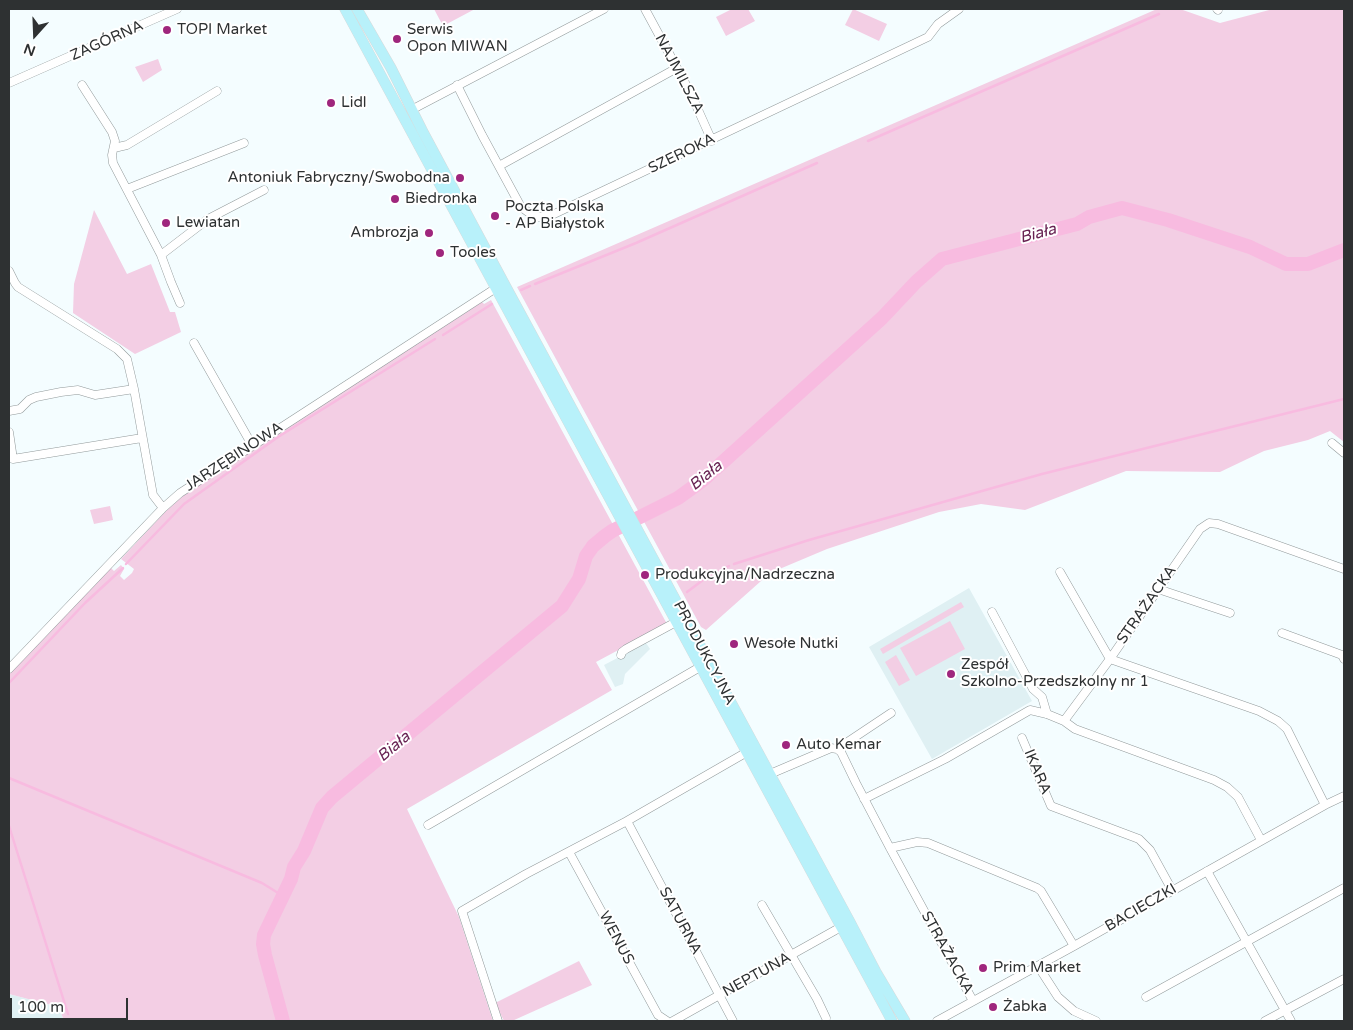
<!DOCTYPE html>
<html>
<head>
<meta charset="utf-8">
<style>
	body { margin:0 }
	#map { position:relative; width:1353px; height:1030px; overflow:hidden; background:#f4fdff; font-family:"Varela Round",sans-serif }
	canvas { display:block }
	.frame { position:absolute; inset:0; border:10px solid #2e3132; pointer-events:none }
	.north { position:absolute; left:10px; top:10px; width:50px; height:50px; -webkit-text-stroke:4px #fff; paint-order:stroke; rotate:200deg; font-size:14px; font-weight:700; line-height:20px; text-align:center; color:#2e3132 }
	.north::after { content:''; display:block; margin:auto; width:18px; height:22px; background:#2e3132; clip-path:polygon(50% 0,100% 100%,50% 72%,0 100%) }
	.scale { position:absolute; left:10px; top:998px; width:118px; height:22px; box-sizing:border-box; border:2px solid #2e3132; border-top:0; padding-left:6px; font-size:15px; line-height:18px; white-space:nowrap; color:#2e3132; -webkit-text-stroke:4px #fff; paint-order:stroke }
</style>
</head>
<body>
<div id="map">
<canvas width="1353" height="1030"></canvas>
<div class="frame"></div>
<div class="north">N</div>
<div class="scale">100 m</div>
</div>
<script>
const c = document.querySelector('canvas').getContext('2d');
c.lineJoin = 'round';
function fillPath(path, color) { c.fillStyle = color; c.fill(path, 'evenodd'); }
const shape = rows => new Path2D(rows.map(r => 'M' + r).join(''));
function trace(path, color, width, dash) { c.strokeStyle = color; c.lineWidth = width; c.lineCap = dash ? 'butt' : 'round'; c.setLineDash(dash || []); c.stroke(path); }
function write(font, color, halo, rows, align = 'center') {
  c.font = font + ' "Varela Round",sans-serif'; c.lineWidth = 4; c.setLineDash([]); c.textBaseline = 'middle'; c.strokeStyle = halo; c.fillStyle = color; for (const [text, x, y, turn = 0] of rows) {
    c.save(); c.translate(x, y); c.rotate((+turn || 0) * Math.PI / 180); c.textAlign = isNaN(turn) ? turn : align; if (halo) c.strokeText(text, 0, 0); c.fillText(text, 0, 0); c.restore();
  }
}
const built = shape([
	[969,588,1032,701,932,759,869,647],
	[646,643,650,649,625,674,623,684,615,687,604,665],
	[9,994,59,1007,64,1021,9,1021]
]);
const green = shape([
	[434,9,475,9,443,26],
	[732,9,748,9,755,21,726,36,716,17],
	[853,9,887,24,879,41,845,25],
	[1157,9,1180,9,1220,23,1273,9,1344,9,1344,442,1330,431,1308,440,1264,451,1220,472,1126,471,1025,510,981,504,939,512,827,549,770,573,706,630,701,627,517,287],
	[158,59,162,70,143,82,135,67],
	[94,210,127,274,151,264,170,312,175,312,181,332,135,354,73,313,74,284],
	[491,300,667,624,596,662,612,690,407,809,459,917,493,1021,64,1021,59,1007,9,994,9,674,111,568,114,571,121,565,124,569,120,576,124,580,132,573,134,569,121,559,166,511,184,495,242,456,482,302,484,304],
	[110,506,113,520,94,524,90,510],
	[961,602,964,607,883,654,880,649],
	[950,621,965,649,916,676,900,648],
	[896,655,910,680,899,686,885,662],
	[579,961,592,985,512,1021,504,1021,495,1003]
]);
const stream = shape([
	[868,141,1159,14],
	[535,284,636,243,817,163],
	[521,290,530,286],
	[443,335,492,304],
	[126,564,184,504,278,437,435,339],
	[734,564,809,540,1042,474,1344,399],
	[687,592,707,577,729,566],
	[9,683,85,603,123,568],
	[9,778,262,883,283,896],
	[9,826,68,1014]
]);
const river = shape([
	[283,1021,265,955,263,944,264,935,291,879,294,867,304,851,322,808,332,797,562,606,579,579,586,556,593,546,605,536,612,531,678,498,703,480,882,318,916,282,942,259,1077,224,1089,217,1122,208,1168,220,1250,247,1286,264,1308,264,1344,250]
]);
const minor = shape([
	[645,9,691,94,712,141],
	[1217,9,1218,10],
	[9,83,177,9],
	[82,85,112,132,115,141,112,155,113,163,161,255,171,282,180,303],
	[457,85,482,135,521,207,528,212,539,217,552,215,928,37,938,24,959,9],
	[413,109,604,9],
	[114,148,127,145,217,91],
	[499,166,677,68],
	[127,189,244,143],
	[161,255,208,219,264,190],
	[9,271,15,283,18,287,117,349,127,359,134,389,153,495,163,508],
	[194,343,252,445],
	[9,411,20,409,29,400,36,397,61,392,78,390,95,395,134,389],
	[9,432,13,459,142,438],
	[1332,443,1344,453],
	[1060,572,1110,659,1259,711,1278,721,1287,729,1325,805],
	[1158,589,1230,613],
	[992,612,1033,689,1042,697,1047,714],
	[1282,633,1342,655,1344,659],
	[621,655,622,652,626,649,676,622],
	[9,669,163,508,180,493,496,288],
	[1064,721,1075,729,1214,780,1227,787,1238,797,1261,840],
	[1022,738,1051,806,1139,839,1150,850,1172,890],
	[837,749,891,713],
	[770,774,831,748,837,749,841,752,856,783,890,848,973,1001],
	[864,799,945,759,1030,710,1047,714,1064,721,1110,659,1200,529,1209,523,1218,524,1344,569],
	[627,821,733,1021],
	[428,825,700,667],
	[890,848,917,842,928,843,1037,888,1041,891,1074,946],
	[569,852,658,1015,667,1021],
	[1207,871,1291,1021],
	[762,905,817,999,826,1018],
	[1038,966,1058,997,1074,1011,1096,1021],
	[1146,997,1344,888],
	[498,1021,462,911,526,874,627,821,747,752],
	[673,1021,841,927],
	[937,1021,1074,946,1325,805,1344,796],
	[1265,1021,1344,979]
]);
const major = shape([
	[345,9,892,1021],
	[357,9,391,68,422,130,505,285,850,922,876,972,905,1021]
]);
const markers = [
	[167,30,5,"#9f267d"],
	[397,39,5,"#9f267d"],
	[331,103,5,"#9f267d"],
	[460,178,5,"#9f267d"],
	[395,199,5,"#9f267d"],
	[495,216,5,"#9f267d"],
	[166,223,5,"#9f267d"],
	[429,233,5,"#9f267d"],
	[440,253,5,"#9f267d"],
	[645,575,5,"#9f267d"],
	[734,644,5,"#9f267d"],
	[951,674,5,"#9f267d"],
	[786,745,5,"#9f267d"],
	[983,968,5,"#9f267d"],
	[993,1007,5,"#9f267d"]
];
const poiNames = [
	["TOPI Market",177,30],
	["Serwis",407,30],
	["Opon MIWAN",407,47],
	["Lidl",341,103],
	["Antoniuk Fabryczny/Swobodna",450,178,"right"],
	["Biedronka",405,199],
	["Poczta Polska",505,207],
	["- AP Białystok",505,224],
	["Lewiatan",176,223],
	["Ambrozja",419,233,"right"],
	["Tooles",450,253],
	["Produkcyjna/Nadrzeczna",655,575],
	["Wesołe Nutki",744,644],
	["Zespół",961,665],
	["Szkolno-Przedszkolny nr 1",961,682],
	["Auto Kemar",796,745],
	["Prim Market",993,968],
	["Żabka",1003,1007]
];
const streetNames = [
	["ZAGÓRNA",107,41,-24],
	["NAJMILSZA",679,74,62],
	["SZEROKA",682,154,-26],
	["JARZĘBINOWA",234,457,-33],
	["STRAŻACKA",1147,605,-55],
	["PRODUKCYJNA",704,653,62],
	["IKARA",1037,772,67],
	["BACIECZKI",1141,908,-30],
	["SATURNA",680,921,62],
	["WENUS",616,938,62],
	["STRAŻACKA",947,953,61],
	["NEPTUNA",757,975,-29]
];
const waterNames = [
	["Biała",1038,234,-15],
	["Biała",706,476,-39],
	["Biała",394,747,-40]
];
fillPath(built, '#dff0f3');
fillPath(green, '#f3cee4');
trace(stream, '#f8bbe0', 2.5);
trace(river, '#f8bbe0', 14);
trace(minor, '#929a9b', 9);
trace(major, '#d9dada', 11);
trace(minor, '#fff', 8);
trace(major, '#b8f1fa', 10);
for (const [x, y, r, color] of markers) { const dot = new Path2D(); dot.arc(x, y, r, 0, 2 * Math.PI); c.fillStyle = color; c.fill(dot); trace(dot, '#fff', 2); }
write('15px', '#2e3132', '#fff', poiNames, 'left');
write('15px', '#2e3132', '#fff', streetNames);
write('italic 16px', '#682353', '#fff', waterNames);
</script>
</body>
</html>
